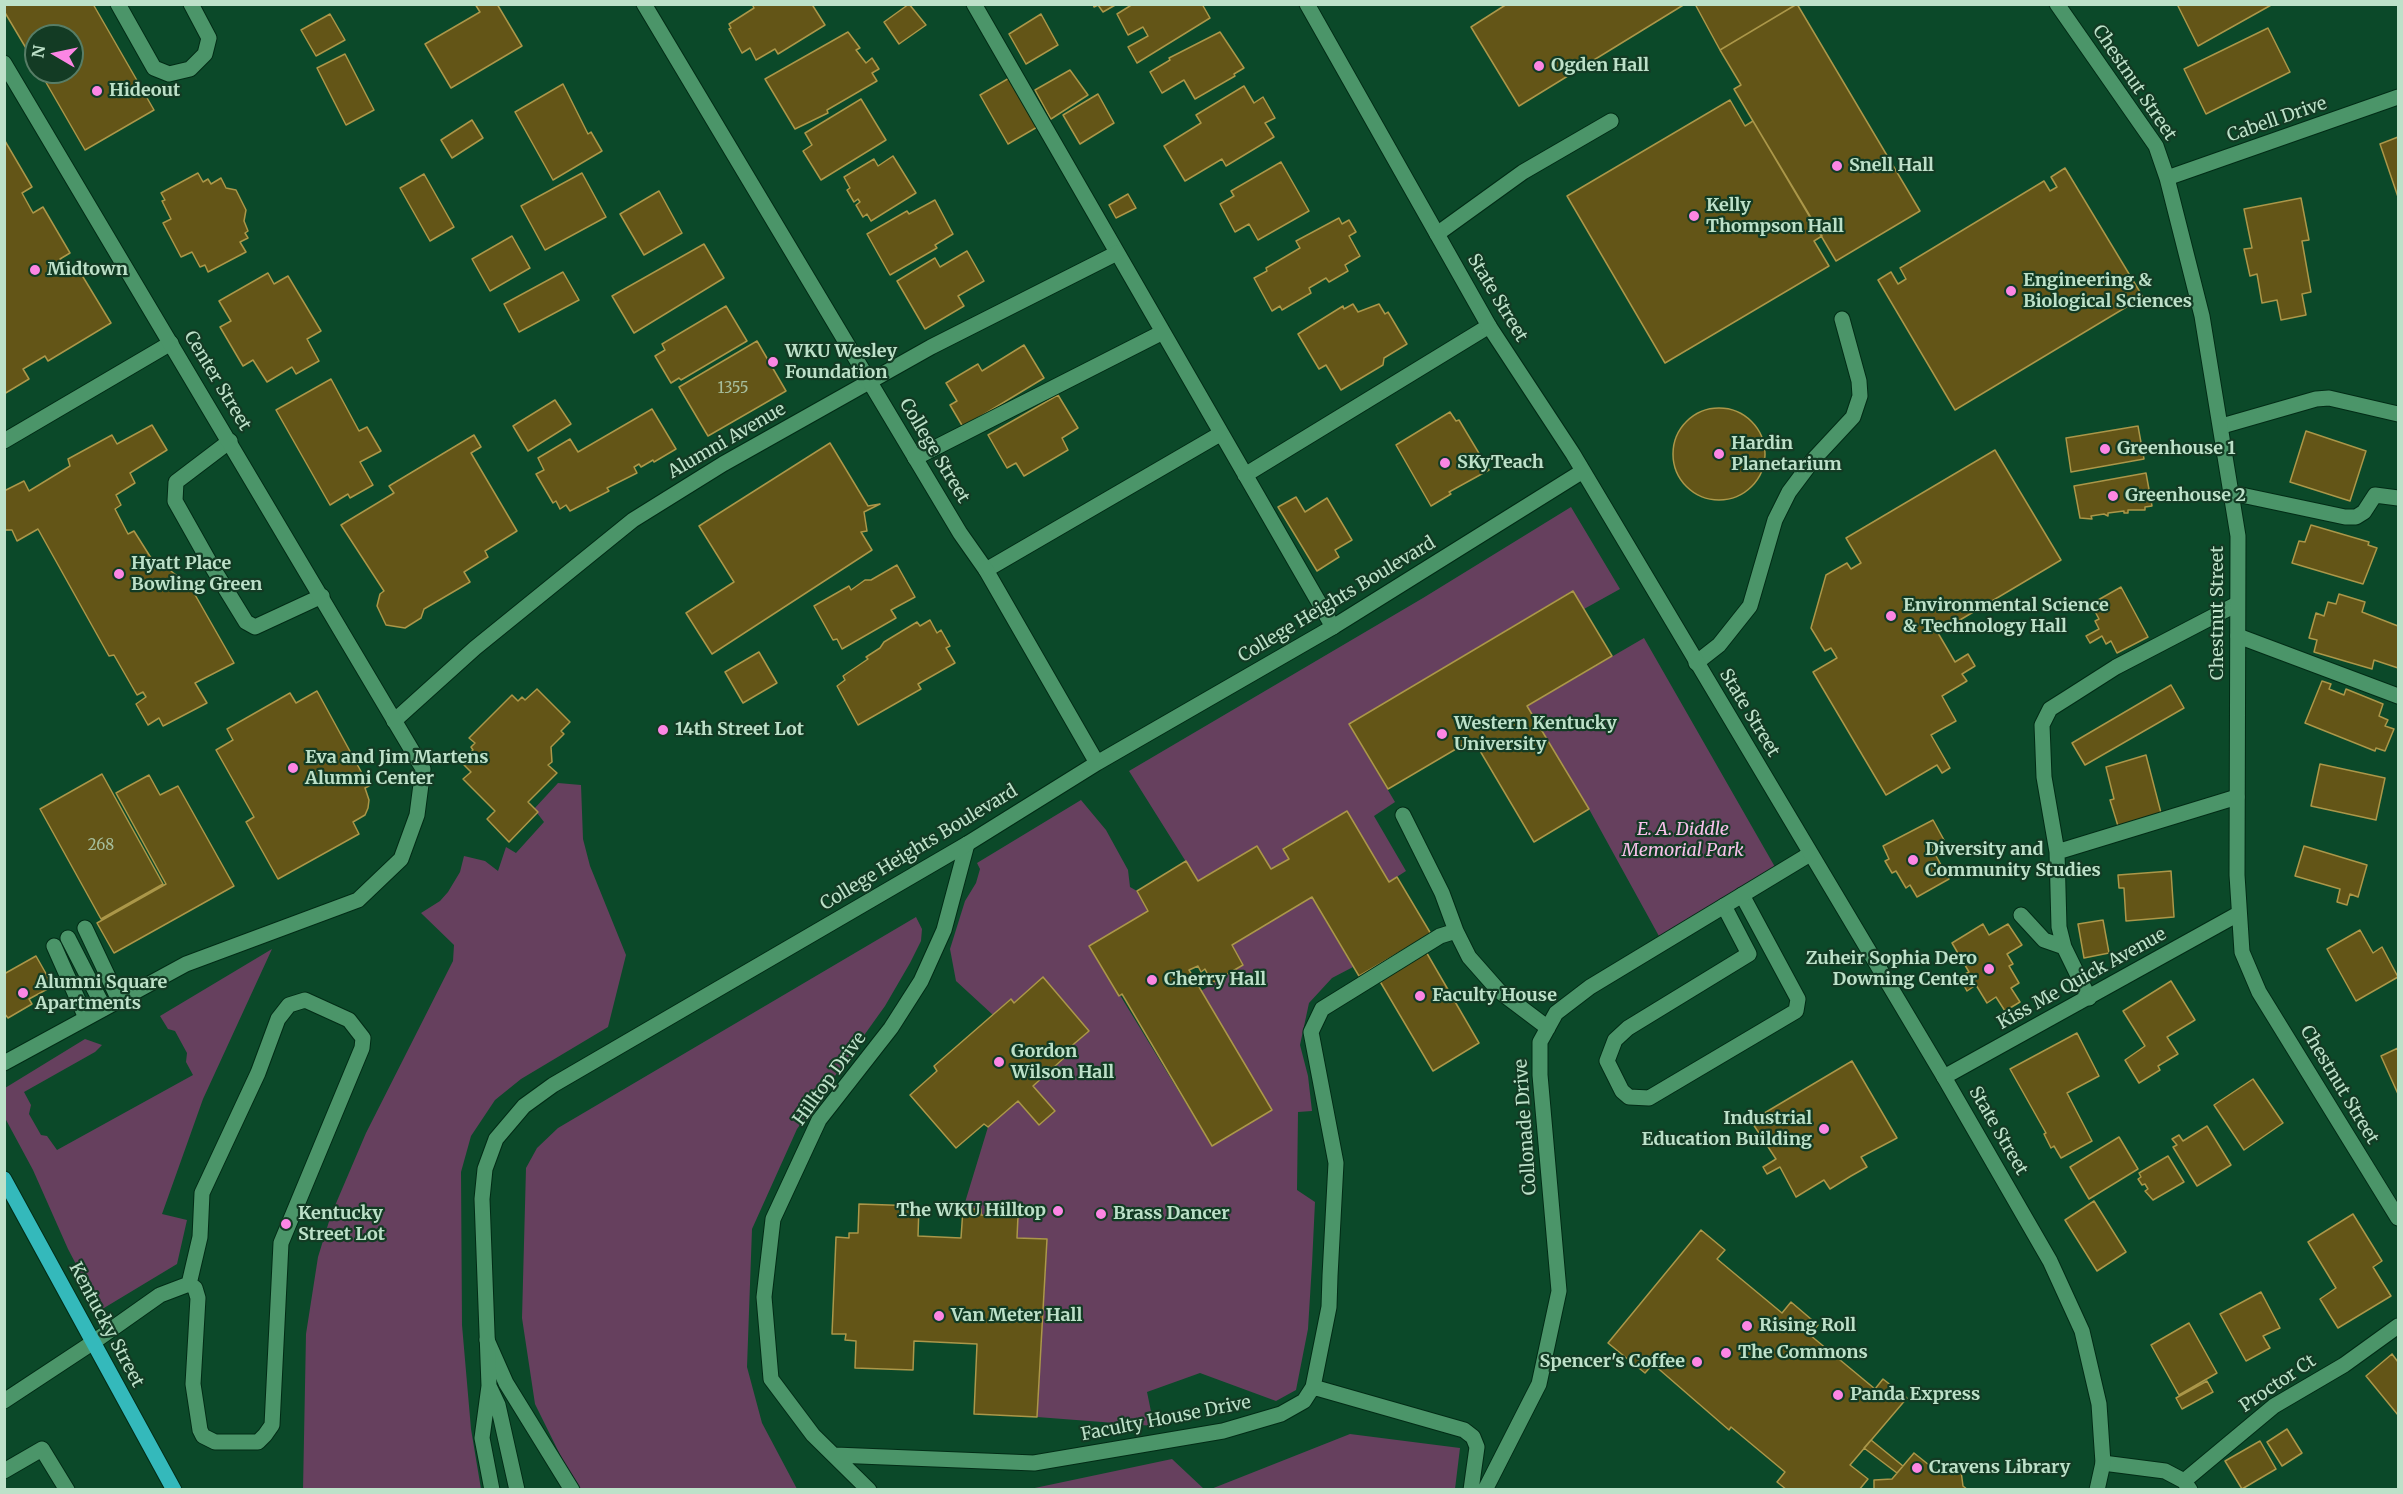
<!DOCTYPE html>
<html>
<head>
<meta charset="utf-8">
<style>
	body { margin:0 }
	#map { position:relative; width:2403px; height:1494px; overflow:hidden; background:#0b4929; font-family:Merriweather,serif }
	canvas { display:block }
	.frame { position:absolute; inset:0; border:6px solid #bde1c9; pointer-events:none }
	.north { position:absolute; left:24px; top:24px; width:60px; height:60px; box-sizing:border-box; background:#133b24; border:2px solid #577d66; border-radius:50%; rotate:279deg; font-size:16px; font-weight:700; line-height:24px; text-align:center; color:#bde1c9 }
	.north::after { content:''; display:block; margin:auto; width:21px; height:27px; background:#fc86e4; clip-path:polygon(50% 0,100% 100%,50% 72%,0 100%) }
</style>
</head>
<body>
<div id="map">
<canvas width="2403" height="1494"></canvas>
<div class="frame"></div>
<div class="north">N</div>
</div>
<script>
const c = document.querySelector('canvas').getContext('2d');
c.lineJoin = 'round';
function fillPath(path, color) { c.fillStyle = color; c.fill(path, 'evenodd'); }
const shape = rows => new Path2D(rows.map(r => 'M' + r).join(''));
function trace(path, color, width, dash) { c.strokeStyle = color; c.lineWidth = width; c.lineCap = dash ? 'butt' : 'round'; c.setLineDash(dash || []); c.stroke(path); }
function write(font, color, halo, rows, align = 'center') {
  c.font = font + ' Merriweather,serif'; c.lineWidth = 4.5; c.setLineDash([]); c.textBaseline = 'middle'; c.strokeStyle = halo; c.fillStyle = color; for (const [text, x, y, turn = 0] of rows) {
    c.save(); c.translate(x, y); c.rotate((+turn || 0) * Math.PI / 180); c.textAlign = isNaN(turn) ? turn : align; if (halo) c.strokeText(text, 0, 0); c.fillText(text, 0, 0); c.restore();
  }
}
const green = shape([
	[1571,507,1620,589,1584,609,1572,591,1349,724,1395,802,1374,816,1406,871,1389,882,1347,811,1283,848,1289,859,1271,869,1257,846,1198,881,1129,771,1423,598],
	[1644,638,1775,867,1660,938,1589,809,1527,706],
	[558,783,581,785,583,839,590,866,626,955,608,1027,521,1079,495,1100,471,1136,461,1172,462,1325,471,1429,481,1489,303,1490,306,1334,318,1257,331,1215,366,1133,453,961,454,945,421,913,440,901,448,892,460,872,464,856,485,861,498,871,506,847,516,853,544,822,534,809],
	[1081,800,1106,830,1128,870,1130,887,1137,891,1148,911,1090,946,1212,1146,1272,1110,1201,991,1243,965,1232,945,1312,897,1353,967,1332,978,1309,1003,1300,1045,1308,1076,1312,1111,1298,1112,1297,1190,1315,1202,1312,1264,1308,1329,1296,1390,1276,1401,1200,1373,1147,1392,1154,1426,1037,1417,1047,1239,1017,1238,1018,1216,981,1215,981,1209,963,1209,988,1127,1018,1101,1039,1125,1054,1111,1033,1086,1064,1059,1061,1055,1089,1031,1043,978,1014,1003,1010,999,993,1015,956,981,950,949,965,901,976,883,980,869,977,863],
	[916,917,922,929,921,941,910,963,885,1006,797,1129,752,1229,747,1367,762,1423,797,1489,577,1489,535,1404,522,1318,526,1168,537,1148,558,1128],
	[272,949,203,1099,162,1214,187,1220,177,1264,104,1308,99,1308,68,1249,33,1170,5,1118,5,1088,85,1039,102,1045,95,1052,24,1092,31,1105,29,1114,41,1135,47,1136,57,1150,193,1075,186,1062,187,1053,175,1031,168,1029,160,1016],
	[1350,1434,1460,1448,1455,1489,1211,1489],
	[1172,1459,1204,1489,1030,1489]
]);
const building = shape([
	[4,4,93,4,154,110,85,150,40,72,72,72,72,36,36,36,36,65,4,11,4,4],
	[475,4,497,4,522,46,451,88,425,44,480,12,475,4],
	[752,4,816,4,813,6,825,25,778,54,775,49,756,60,750,48,742,53,729,29,731,28,729,24,754,8,752,4],
	[909,4,926,25,899,44,884,22,909,4],
	[1093,4,1117,4,1103,12,1098,5,1094,7,1093,4],
	[1133,4,1202,4,1210,18,1137,63,1128,47,1148,36,1143,27,1128,35,1117,14,1133,4],
	[1507,4,1685,4,1519,106,1471,27,1507,4],
	[1695,4,1797,4,1720,50,1695,4],
	[1797,4,1920,211,1836,261,1734,89,1741,85,1720,50,1797,4],
	[2177,4,2273,4,2198,46,2177,4],
	[330,14,345,40,316,56,301,30,330,14],
	[1041,14,1058,45,1026,64,1009,34,1041,14],
	[2268,28,2290,72,2206,114,2184,69,2268,28],
	[848,32,860,48,856,50,866,63,872,58,879,69,872,73,877,81,827,110,828,113,795,129,765,79,848,32],
	[1220,32,1244,68,1234,74,1235,76,1195,99,1184,80,1162,93,1150,72,1170,60,1169,58,1220,32],
	[345,54,374,110,346,125,317,68,345,54],
	[1070,70,1088,95,1051,119,1035,90,1070,70],
	[1011,77,1039,126,1008,144,980,95,1011,77],
	[563,84,588,134,591,132,602,151,553,180,515,112,563,84],
	[1244,86,1254,103,1263,97,1275,118,1265,123,1274,137,1226,166,1222,159,1185,181,1164,146,1201,123,1196,115,1244,86],
	[1098,94,1114,123,1080,144,1063,115,1098,94],
	[861,99,886,140,821,180,803,151,812,145,805,133,861,99],
	[1730,100,1745,126,1753,121,1822,236,1814,241,1829,266,1665,363,1567,196,1730,100],
	[472,120,483,138,452,158,441,140,472,120],
	[2398,137,2398,197,2380,144,2398,137],
	[5,141,32,187,22,193,33,213,43,207,70,253,60,259,68,272,77,267,111,323,48,361,45,356,23,369,29,379,4,394,5,141],
	[893,156,916,193,871,221,867,214,863,217,856,205,860,202,858,199,854,202,847,190,850,188,844,177,874,159,878,166,893,156],
	[1281,162,1309,211,1258,240,1249,224,1235,232,1220,204,1234,196,1231,191,1281,162],
	[2065,168,2143,297,1955,410,1878,280,1891,272,1898,284,1906,279,1900,268,2044,181,2050,191,2057,187,2051,177,2065,168],
	[198,173,203,182,208,179,211,184,221,178,226,188,236,190,246,210,244,221,248,231,245,233,248,238,240,242,246,252,208,272,205,265,200,267,192,252,181,257,163,223,171,219,162,201,165,200,161,193,198,173],
	[582,173,606,217,545,250,521,206,582,173],
	[424,174,454,227,430,241,400,188,424,174],
	[659,191,682,233,644,255,620,214,659,191],
	[1128,194,1136,208,1116,218,1109,205,1128,194],
	[2301,198,2309,240,2302,241,2311,292,2302,294,2306,315,2281,320,2277,300,2262,303,2257,274,2250,276,2244,249,2252,248,2244,209,2301,198],
	[935,200,953,234,935,245,937,248,890,275,867,234,907,211,909,214,935,200],
	[1339,218,1342,224,1349,220,1356,232,1349,236,1360,256,1345,265,1348,271,1329,282,1326,278,1309,288,1311,293,1282,310,1280,306,1272,311,1254,278,1267,271,1266,268,1300,248,1296,241,1339,218],
	[512,236,530,268,490,291,472,259,512,236],
	[704,244,724,278,634,333,612,296,704,244],
	[967,251,984,281,958,296,964,306,925,329,897,281,935,258,940,267,967,251],
	[563,272,579,300,519,332,504,304,563,272],
	[268,273,274,284,288,276,321,331,307,339,319,361,296,374,292,367,267,382,253,360,243,366,220,327,231,321,219,301,268,273],
	[1353,304,1358,312,1379,304,1385,314,1388,312,1407,344,1384,358,1383,365,1341,390,1326,365,1319,369,1298,334,1343,306,1344,309,1353,304],
	[726,306,747,341,681,380,679,378,671,383,655,356,665,350,662,344,726,306],
	[757,341,786,391,708,436,679,387,757,341],
	[1024,345,1044,378,963,427,950,405,957,401,946,383,978,364,982,371,1024,345],
	[331,379,359,431,367,427,381,451,360,462,373,485,350,498,348,494,330,505,276,410,331,379],
	[1058,395,1078,428,1062,438,1068,450,1024,476,1016,463,1007,468,988,435,1058,395],
	[555,400,571,424,528,451,513,426,555,400],
	'1673 454a46 46 0 1 1 92 0a46 46 0 1 1-92 0Z',
	[652,409,676,449,654,462,653,460,641,467,639,464,634,467,637,473,607,488,609,491,570,511,566,505,560,509,556,501,553,503,536,474,544,470,538,458,570,439,578,452,652,409],
	[1450,412,1456,421,1459,420,1489,470,1449,492,1451,494,1431,506,1396,445,1450,412],
	[152,425,167,450,130,473,135,483,116,495,121,505,115,509,128,534,134,531,153,561,157,560,190,586,234,663,195,683,207,703,163,726,159,718,148,725,136,704,146,697,143,692,137,695,114,655,109,656,38,529,17,541,12,530,4,530,4,491,24,481,29,491,70,466,68,459,112,435,117,444,152,425],
	[2138,426,2144,459,2071,472,2066,438,2138,426],
	[2306,431,2366,451,2350,501,2290,482,2306,431],
	[474,435,481,447,471,453,517,531,485,551,488,557,464,572,470,582,424,609,421,618,405,628,386,625,377,606,380,594,384,591,341,525,394,493,389,486,474,435],
	[830,443,868,506,880,504,864,512,867,531,861,532,872,550,712,654,686,613,734,582,699,526,830,443],
	[1995,450,2061,560,1938,633,1955,662,1968,654,1975,666,1962,674,1967,681,1942,696,1956,721,1931,735,1950,768,1942,773,1937,765,1886,795,1813,672,1837,658,1831,648,1825,651,1811,628,1826,575,1847,563,1851,569,1861,563,1846,538,1995,450],
	[2146,473,2152,506,2145,507,2145,510,2128,510,2128,513,2124,513,2124,511,2108,513,2108,516,2104,514,2091,516,2092,519,2080,518,2074,486,2146,473],
	[1296,497,1305,512,1327,498,1352,540,1335,550,1339,557,1317,571,1278,507,1296,497],
	[2311,525,2369,542,2368,545,2377,548,2363,584,2292,563,2299,541,2305,542,2311,525],
	[897,565,915,597,891,610,896,618,842,649,837,639,833,640,814,606,849,586,851,590,865,580,871,580,897,565],
	[2121,587,2148,637,2117,653,2111,641,2106,644,2102,636,2090,643,2086,636,2099,629,2095,621,2099,619,2091,604,2121,587],
	[1573,591,1612,656,1527,706,1589,809,1534,842,1473,739,1388,789,1349,724,1573,591],
	[2339,594,2365,602,2362,612,2398,626,2398,668,2374,660,2372,669,2314,652,2317,640,2309,638,2316,613,2324,616,2328,602,2336,604,2339,594],
	[930,620,937,633,941,630,950,646,946,648,955,663,918,684,921,689,858,725,837,686,845,680,843,676,868,659,866,657,880,648,884,642,917,622,920,626,930,620],
	[759,652,777,683,743,703,725,672,759,652],
	[2322,681,2331,684,2329,689,2344,695,2346,689,2383,704,2379,716,2388,720,2385,726,2394,729,2385,751,2376,748,2375,751,2305,723,2322,681],
	[2171,685,2184,708,2085,765,2072,743,2171,685],
	[537,689,570,722,561,731,564,734,551,747,552,762,548,765,557,773,528,802,538,812,509,842,487,819,495,811,463,779,471,772,461,762,473,750,471,747,475,743,469,738,512,695,518,701,522,697,525,700,537,689],
	[317,691,369,786,365,788,369,800,368,808,365,815,353,822,359,834,278,879,246,822,254,817,216,750,233,740,227,729,290,693,296,703,317,691],
	[2146,755,2161,813,2118,826,2110,800,2114,799,2106,767,2146,755],
	[2320,764,2385,778,2376,820,2311,806,2320,764],
	[102,774,163,884,101,919,40,809,102,774],
	[149,775,160,795,178,786,234,886,114,953,97,923,166,884,116,793,149,775],
	[1347,811,1389,882,1397,877,1431,934,1359,976,1312,897,1232,945,1243,965,1212,983,1205,969,1201,972,1198,966,1189,970,1272,1110,1212,1146,1122,994,1119,996,1089,946,1148,911,1137,891,1186,861,1198,881,1257,846,1271,869,1289,859,1283,849,1347,811],
	[1933,820,1944,840,1931,847,1949,879,1917,897,1910,885,1906,888,1896,871,1892,873,1885,861,1889,859,1883,846,1933,820],
	[2304,846,2367,865,2358,897,2350,894,2347,905,2337,902,2340,889,2295,876,2304,846],
	[2171,871,2174,917,2126,921,2124,888,2119,888,2118,875,2171,871],
	[2103,920,2109,953,2084,958,2078,924,2103,920],
	[1983,924,1989,935,2008,924,2022,945,2007,954,2013,964,2009,966,2019,983,2011,988,2020,1002,2005,1011,1996,997,1987,1003,1976,985,1967,991,1959,977,1969,972,1952,943,1983,924],
	[2360,930,2373,953,2382,947,2398,977,2356,1001,2327,949,2360,930],
	[1425,950,1479,1043,1433,1071,1378,978,1425,950],
	[36,956,53,986,29,999,32,1004,8,1018,4,1013,4,974,36,956],
	[1043,977,1089,1031,1061,1055,1064,1058,1033,1086,1055,1111,1039,1125,1018,1101,988,1127,984,1124,956,1148,910,1095,937,1071,934,1066,1011,999,1014,1003,1043,977],
	[2171,981,2195,1020,2167,1037,2178,1054,2158,1066,2160,1070,2139,1083,2125,1060,2145,1046,2123,1011,2171,981],
	[2077,1033,2099,1076,2067,1093,2092,1141,2061,1158,2054,1146,2051,1148,2044,1134,2046,1133,2010,1069,2077,1033],
	[2398,1048,2398,1094,2381,1056,2398,1048],
	[1852,1061,1897,1138,1861,1157,1867,1167,1851,1176,1830,1189,1824,1180,1796,1197,1780,1167,1767,1174,1763,1167,1776,1159,1751,1121,1852,1061],
	[2253,1079,2283,1123,2244,1150,2214,1105,2253,1079],
	[2207,1126,2231,1165,2197,1186,2173,1147,2177,1145,2172,1139,2179,1135,2183,1141,2207,1126],
	[2119,1137,2138,1169,2089,1199,2070,1167,2119,1137],
	[2168,1156,2184,1182,2153,1200,2145,1191,2148,1189,2145,1184,2142,1185,2138,1179,2141,1177,2139,1173,2168,1156],
	[2094,1201,2126,1252,2097,1271,2065,1220,2094,1201],
	[859,1204,919,1206,918,1236,961,1238,963,1209,981,1209,981,1215,1018,1216,1017,1238,1047,1239,1037,1417,974,1414,977,1344,914,1341,913,1370,855,1368,856,1341,845,1340,846,1334,832,1334,836,1237,849,1238,849,1233,858,1233,859,1204],
	[2353,1214,2382,1261,2373,1267,2391,1296,2338,1328,2320,1299,2336,1288,2308,1242,2353,1214],
	[1701,1230,1725,1250,1717,1259,1782,1313,1791,1302,1818,1325,1810,1335,1875,1389,1883,1379,1907,1398,1850,1465,1868,1479,1859,1490,1787,1490,1777,1482,1785,1472,1731,1427,1729,1430,1653,1364,1645,1373,1608,1343,1701,1230],
	[2261,1292,2280,1328,2263,1336,2270,1348,2246,1361,2220,1314,2261,1292],
	[2189,1323,2217,1373,2179,1395,2151,1345,2189,1323],
	[2392,1354,2398,1362,2398,1415,2366,1376,2392,1354],
	[2207,1381,2213,1392,2182,1409,2176,1398,2207,1381],
	[2287,1429,2302,1453,2282,1466,2267,1442,2287,1429],
	[1871,1440,1903,1466,1897,1473,1864,1448,1871,1440],
	[2260,1441,2276,1469,2242,1489,2225,1461,2260,1441],
	[1914,1453,1939,1473,1961,1471,1963,1486,1968,1490,1874,1490,1874,1480,1892,1479,1914,1453]
]);
const service = shape([
	[118,4,154,68,169,74,190,69,205,54,209,38,191,4],
	[974,4,1333,627],
	[1437,234,1523,172,1611,121],
	[2222,426,2316,399,2329,398,2398,414],
	[230,441,176,482,175,501,211,565,246,622,255,627,322,596],
	[915,458,1163,332],
	[1245,475,1489,326],
	[2232,493,2345,517,2356,517,2364,512,2375,495,2398,498],
	[986,570,1220,434],
	[2238,636,2398,696],
	[1696,663,1719,645,1750,606,1775,520,1789,492,1813,460,1853,417,1860,396,1859,381,1842,319],
	[2057,852,2237,797],
	[1724,906,1749,954,1628,1028,1615,1040,1607,1061,1622,1091,1629,1097,1649,1098,1796,1011,1798,999,1742,895],
	[2021,915,2044,940,2064,947],
	[85,928,119,1000],
	[68,938,104,1008],
	[54,946,86,1018],
	[2089,998,2064,947,2059,927,2057,852,2044,777,2042,725,2050,709,2069,697,2116,667,2237,604],
	[92,1343,160,1295,189,1284,195,1288,198,1298,193,1384,200,1430,203,1436,215,1442,258,1442,265,1435,272,1425,281,1243,362,1048,363,1038,349,1020,305,1000,289,1005,278,1019,258,1073,202,1193,200,1237,189,1284],
	[4,1471,42,1449,67,1490],
	[2184,1481,2274,1406,2344,1365,2398,1326]
]);
const minor = shape([
	[2057,4,2156,146,2167,178,2202,316,2238,536,2237,875,2242,952,2259,992,2398,1218],
	[2167,178,2398,97],
	[4,441,171,343],
	[394,721,475,648,633,520,723,464,931,347,1117,253],
	[1403,815,1442,893,1456,931],
	[1944,1077,2238,914],
	[487,1340,506,1383,572,1490],
	[1313,1387,1464,1430,1473,1437,1477,1447,1471,1490],
	[4,1401,92,1343],
	[835,1455,1034,1463,1223,1431,1281,1414,1304,1401,1313,1387,1329,1307,1330,1276,1336,1163,1311,1032,1322,1009,1440,936,1456,931,1469,957,1499,991,1548,1028],
	[2103,1463,2165,1471,2184,1481,2190,1490],
	[869,1490,813,1435,771,1379,764,1297,773,1219,819,1120,891,1028,921,981,944,930,967,844],
	[1485,1490,1539,1384,1559,1291,1540,1075,1540,1042,1556,1013,1590,987,1810,854]
]);
const tertiary = shape([
	[644,4,960,533,986,570,1097,763],
	[1307,4,1489,326,1573,454,1944,1077,2050,1261,2082,1331,2099,1404,2103,1463,2097,1490],
	[4,63,423,769,417,815,401,859,358,900,186,964,4,1063],
	[489,1386,498,1405,517,1490],
	[492,1490,482,1438,489,1386,482,1199,485,1169,496,1139,524,1106,553,1085,967,844,1097,763,1333,627,1583,471]
]);
const primary = shape([
	[4,1179,174,1490]
]);
const markers = [
	[1539,66,6,"#fc86e4"],
	[97,91,6,"#fc86e4"],
	[1837,166,6,"#fc86e4"],
	[1694,216,6,"#fc86e4"],
	[35,270,6,"#fc86e4"],
	[2011,291,6,"#fc86e4"],
	[773,362,6,"#fc86e4"],
	[2105,449,6,"#fc86e4"],
	[1719,454,6,"#fc86e4"],
	[1445,463,6,"#fc86e4"],
	[2113,496,6,"#fc86e4"],
	[119,574,6,"#fc86e4"],
	[1891,616,6,"#fc86e4"],
	[663,730,6,"#fc86e4"],
	[1442,734,6,"#fc86e4"],
	[293,768,6,"#fc86e4"],
	[1913,860,6,"#fc86e4"],
	[1989,969,6,"#fc86e4"],
	[1152,980,6,"#fc86e4"],
	[23,993,6,"#fc86e4"],
	[1420,996,6,"#fc86e4"],
	[999,1062,6,"#fc86e4"],
	[1824,1129,6,"#fc86e4"],
	[1058,1211,6,"#fc86e4"],
	[1101,1214,6,"#fc86e4"],
	[286,1224,6,"#fc86e4"],
	[939,1316,6,"#fc86e4"],
	[1747,1326,6,"#fc86e4"],
	[1726,1353,6,"#fc86e4"],
	[1697,1362,6,"#fc86e4"],
	[1838,1395,6,"#fc86e4"],
	[1917,1468,6,"#fc86e4"]
];
const numberNames = [
	["1355",733,389],
	["268",101,846]
];
const poiNames = [
	["Ogden Hall",1551,66],
	["Hideout",109,91],
	["Snell Hall",1849,166],
	["Kelly",1706,206],
	["Thompson Hall",1706,227],
	["Midtown",47,270],
	["Engineering &",2023,281],
	["Biological Sciences",2023,302],
	["WKU Wesley",785,352],
	["Foundation",785,373],
	["Hardin",1731,444],
	["Planetarium",1731,465],
	["Greenhouse 1",2117,449],
	["SKyTeach",1457,463],
	["Greenhouse 2",2125,496],
	["Hyatt Place",131,564],
	["Bowling Green",131,585],
	["Environmental Science",1903,606],
	["& Technology Hall",1903,627],
	["Western Kentucky",1454,724],
	["University",1454,745],
	["14th Street Lot",675,730],
	["Eva and Jim Martens",305,758],
	["Alumni Center",305,779],
	["Diversity and",1925,850],
	["Community Studies",1925,871],
	["Zuheir Sophia Dero",1977,959,"right"],
	["Downing Center",1977,980,"right"],
	["Cherry Hall",1164,980],
	["Alumni Square",35,983],
	["Apartments",35,1004],
	["Faculty House",1432,996],
	["Gordon",1011,1052],
	["Wilson Hall",1011,1073],
	["Industrial",1812,1119,"right"],
	["Education Building",1812,1140,"right"],
	["The WKU Hilltop",1046,1211,"right"],
	["Kentucky",298,1214],
	["Street Lot",298,1235],
	["Brass Dancer",1113,1214],
	["Van Meter Hall",951,1316],
	["Rising Roll",1759,1326],
	["The Commons",1738,1353],
	["Spencer's Coffee",1685,1362,"right"],
	["Panda Express",1850,1395],
	["Cravens Library",1929,1468]
];
const streetNames = [
	["Chestnut Street",2134,83,56],
	["Cabell Drive",2277,120,-19],
	["State Street",1497,298,59],
	["Center Street",217,381,59],
	["Alumni Avenue",727,441,-30],
	["College Street",934,451,59],
	["College Heights Boulevard",1337,600,-31],
	["Chestnut Street",2218,613,-90],
	["State Street",1749,713,59],
	["College Heights Boulevard",919,848,-31],
	["Kiss Me Quick Avenue",2082,979,-29],
	["Hilltop Drive",830,1079,-54],
	["Chestnut Street",2339,1085,59],
	["Collonade Drive",1526,1127,-94],
	["State Street",1998,1131,60],
	["Kentucky Street",106,1325,62],
	["Proctor Ct",2278,1384,-34],
	["Faculty House Drive",1166,1419,-11]
];
const parkNames = [
	["E. A. Diddle",1683,830],
	["Memorial Park",1683,851]
];
fillPath(green, '#66405e');
fillPath(building, '#635517');
trace(building, '#ab9749', 1.5);
trace(service, '#022c16', 17);
trace(minor, '#022c16', 17);
trace(tertiary, '#022c16', 17);
trace(primary, '#022c16', 17);
trace(service, '#4b9569', 15);
trace(minor, '#4b9569', 15);
trace(tertiary, '#4b9569', 15);
trace(primary, '#34b9bb', 15);
for (const [x, y, r, color] of markers) { const dot = new Path2D(); dot.arc(x, y, r, 0, 2 * Math.PI); c.fillStyle = color; c.fill(dot); trace(dot, '#133b24', 2); }
write('15px', '#a6be9c', null, numberNames);
write('bold 18px', '#bde1c9', '#133b24', poiNames, 'left');
write('18px', '#bde1c9', '#133b24', streetNames);
write('italic 18px', '#f8c0ea', '#133b24', parkNames);
</script>
</body>
</html>
